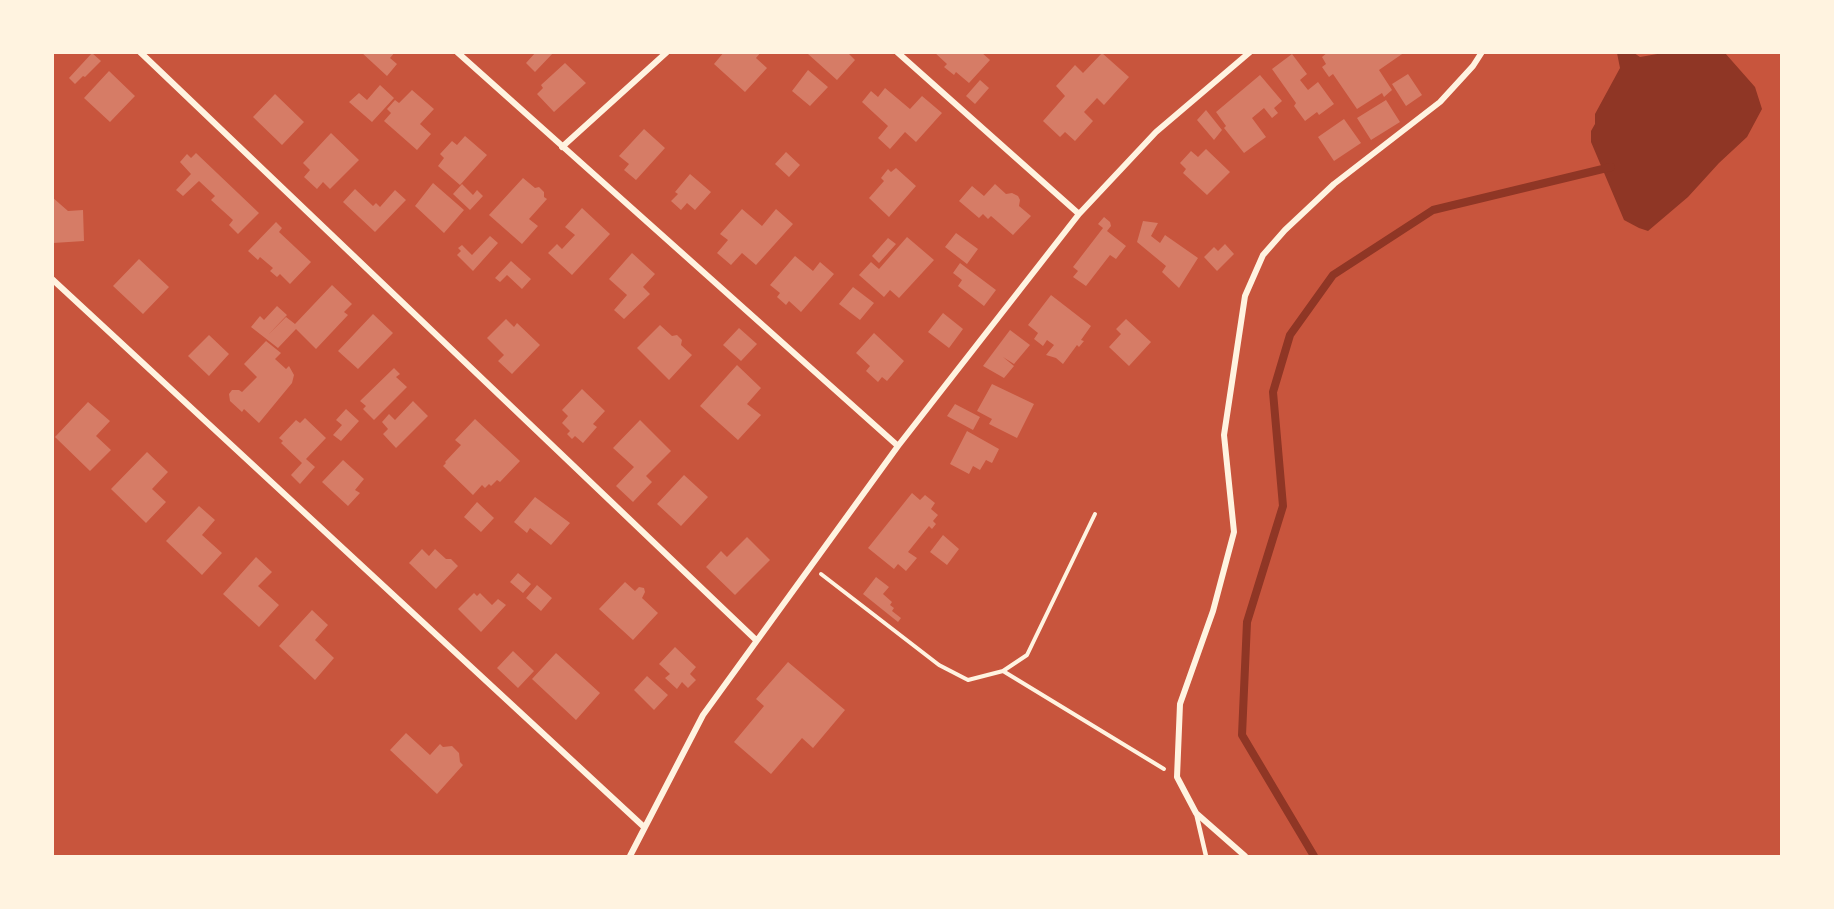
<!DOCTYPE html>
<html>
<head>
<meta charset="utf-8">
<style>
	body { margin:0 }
	#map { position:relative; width:1834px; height:909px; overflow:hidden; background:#c8553d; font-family:"Open Sans",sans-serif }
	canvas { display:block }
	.frame { position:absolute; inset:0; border:54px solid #fff3e0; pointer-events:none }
</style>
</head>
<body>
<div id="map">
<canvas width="1834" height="909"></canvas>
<div class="frame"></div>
</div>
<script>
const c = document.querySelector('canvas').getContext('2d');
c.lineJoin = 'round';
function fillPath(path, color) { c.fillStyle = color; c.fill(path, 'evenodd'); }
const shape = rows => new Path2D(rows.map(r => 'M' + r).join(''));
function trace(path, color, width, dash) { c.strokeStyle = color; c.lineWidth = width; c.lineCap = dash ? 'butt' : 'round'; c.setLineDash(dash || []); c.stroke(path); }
const water = shape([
	[1617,53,1634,53,1640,57,1663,53,1725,53,1755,87,1762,109,1747,137,1719,163,1688,197,1648,231,1639,228,1624,220,1591,142,1591,131,1595,124,1595,114,1620,68]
]);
const stream = shape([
	[1314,856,1242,735,1247,622,1283,506,1273,392,1290,335,1333,275,1433,210,1611,167]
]);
const building = shape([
	[361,52,395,52,390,58,397,64,387,76],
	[536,52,554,52,535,72,526,63],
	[724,52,761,52,756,58,767,68,745,92,714,64],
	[810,52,847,52,855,60,837,80,808,54],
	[934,52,981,52,990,60,969,83,956,72,954,75,944,67,947,64],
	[1328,52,1405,52,1379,70,1392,90,1384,97,1382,93,1357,109,1333,74,1329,77,1322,67,1326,64,1322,57],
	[92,53,101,61,85,77,83,76,75,84,69,78],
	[1102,53,1129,77,1104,105,1097,98,1084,112,1093,121,1075,141,1065,132,1060,137,1043,121,1065,96,1056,86,1075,65,1083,73],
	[1292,54,1307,74,1300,80,1308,90,1318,82,1334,104,1319,115,1317,112,1305,121,1294,106,1296,103,1272,69],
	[565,63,586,83,554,112,537,94,543,88,541,85],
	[808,70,828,87,810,106,792,91],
	[109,71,135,96,110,122,84,98],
	[1408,74,1422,95,1406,106,1392,84],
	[1260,75,1282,101,1274,108,1278,113,1272,118,1264,108,1252,118,1266,137,1244,153,1224,128,1226,126,1216,112],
	[980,80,989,88,975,104,966,96],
	[380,85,394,98,372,122,349,102,359,93,367,100],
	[885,88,910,109,922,96,942,113,916,142,905,132,890,149,878,138,888,126,862,102,871,91,878,97],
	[412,90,434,109,420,124,431,134,417,150,384,121,391,113,387,109,395,100,399,103],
	[275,94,304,122,282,145,253,117],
	[1386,100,1400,122,1371,140,1357,118],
	[1206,110,1222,130,1214,140,1197,120],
	[1344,119,1361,143,1334,161,1318,137],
	[644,129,665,148,636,180,624,170,629,164,619,156],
	[331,133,359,160,330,189,323,182,317,189,304,177,310,170,303,163],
	[465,136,487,155,460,185,438,166,444,158,440,154,452,141,457,145],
	[1206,149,1230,172,1207,195,1183,173,1186,169,1180,163,1191,151,1198,157],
	[786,152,800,165,789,177,775,164],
	[196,153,259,213,238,234,229,225,233,220,211,200,215,196,199,181,183,196,176,190,191,174,180,162,187,154,191,158],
	[896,168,916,186,889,217,869,198,884,181,881,178,888,169,891,172],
	[690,174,711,192,695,210,687,203,681,210,671,201,678,194,675,192],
	[523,178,535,188,539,187,544,192,544,197,547,199,529,219,538,226,522,244,489,215],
	[433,183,464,210,444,233,415,206],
	[462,184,473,195,477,190,483,196,470,210,453,194],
	[995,184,1006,194,1012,193,1018,196,1020,200,1019,206,1031,216,1013,235,991,216,988,219,983,214,979,218,959,201,972,186,984,196],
	[355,189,373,206,376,203,380,207,395,190,406,200,375,232,343,202],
	[52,197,68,211,83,210,84,241,53,243],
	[582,208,610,234,572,275,548,253,557,244,562,249,575,235,565,227],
	[742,209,762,226,776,209,793,224,756,265,742,253,731,265,717,253,728,240,720,234],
	[1104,217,1110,222,1111,226,1107,231,1126,246,1116,259,1110,255,1086,286,1073,277,1078,271,1073,267,1103,228,1098,224],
	[1143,221,1158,223,1151,236,1160,243,1165,235,1198,258,1179,288,1162,272,1166,266,1137,242],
	[276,222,282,228,279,232,311,262,290,284,280,274,277,277,270,271,273,268,260,257,258,260,248,251],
	[956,233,978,249,967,264,945,247],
	[490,236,498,243,473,271,457,255,461,251,458,248,462,245,472,255],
	[907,237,934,260,899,298,890,290,884,297,859,275,871,262,879,269],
	[888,238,896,244,879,263,872,256],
	[1225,244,1234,254,1217,271,1204,257,1214,247,1218,251],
	[632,253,655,274,643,287,650,294,624,319,614,310,627,295,609,279],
	[795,256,813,271,820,262,834,274,801,312,789,301,786,305,777,297,780,293,770,285],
	[139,259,169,287,143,314,113,286],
	[511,261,531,279,522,289,507,275,500,282,495,278],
	[960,263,996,290,984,306,958,286,962,280,953,273],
	[332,285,352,304,344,312,348,315,316,349,296,329,278,348,251,327,260,316,264,320,277,306,287,315,268,335,286,317,295,324],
	[853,287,874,303,860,320,839,304],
	[1051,295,1091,326,1081,340,1084,341,1079,347,1077,345,1063,364,1056,358,1046,355,1054,345,1047,340,1043,346,1034,339,1038,333,1028,325],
	[943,313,963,329,949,348,928,332],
	[373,314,393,333,358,369,338,351],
	[506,319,514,327,517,323,540,345,512,374,498,361,504,355,487,338],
	[1126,319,1151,342,1129,366,1109,347,1121,334,1116,329],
	[660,325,672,336,677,335,682,340,681,345,692,355,669,380,637,348],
	[739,328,757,344,741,361,723,345],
	[1010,330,1030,345,1014,364,1003,357,1014,366,1004,378,983,366],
	[874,333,904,361,887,381,882,377,878,382,866,371,870,366,856,353],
	[209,335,229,354,209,376,188,356],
	[266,341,281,353,275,359,286,369,289,366,294,375,292,383,259,423,244,409,242,412,230,401,229,394,232,390,239,390,242,392,257,377,244,364],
	[737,365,761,388,747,404,761,415,738,440,700,406],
	[394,368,400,374,396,377,407,387,374,420,363,409,366,406,360,401],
	[992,384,1034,404,1017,438,989,424,992,419,977,411],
	[582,389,605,411,593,424,597,427,583,443,575,436,572,439,567,434,570,431,562,423,568,416,562,410],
	[413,401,428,416,396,448,383,434,388,429,382,422,389,414,395,420],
	[88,402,110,421,96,436,111,450,90,471,55,437],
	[955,404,980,417,973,430,947,416],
	[346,409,359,421,341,441,333,435,342,425,336,420],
	[305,418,326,438,306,459,315,467,300,484,291,475,302,463,281,443,283,441,279,438,296,420,300,423],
	[475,419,520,461,500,482,497,480,491,486,489,484,485,488,482,485,473,495,443,466,446,463,445,462,461,445,455,440],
	[640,420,671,451,646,476,652,482,633,502,616,486,634,467,613,448],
	[967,431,999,449,992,463,986,460,980,470,973,466,969,474,950,464],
	[147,452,168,472,152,489,166,502,146,523,111,489],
	[343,460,364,479,355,490,360,493,348,506,322,482],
	[684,475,708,497,681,526,657,504],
	[912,493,920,500,925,495,935,503,931,509,938,515,933,521,936,524,932,529,929,526,908,552,917,558,906,571,898,564,894,569,868,548],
	[535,497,570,523,551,545,530,528,527,533,514,522],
	[477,502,494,518,481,532,464,517],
	[199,506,215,520,202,535,222,553,202,575,166,541],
	[943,535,959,549,947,565,930,552],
	[747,537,770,560,735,595,706,567,721,551,727,557],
	[422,549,429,556,435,549,446,559,451,559,458,566,436,589,409,563],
	[256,557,272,572,258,586,279,605,259,627,223,594],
	[518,573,531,584,523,593,510,582],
	[876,577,889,587,883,594,892,602,890,605,894,608,892,611,901,618,898,622,863,594],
	[625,582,635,591,639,587,644,588,645,592,642,598,658,613,633,640,599,609],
	[537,585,552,598,541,611,526,598],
	[474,593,477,596,480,593,492,605,498,599,506,605,481,632,458,609],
	[312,610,328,625,315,640,334,658,315,680,279,646],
	[675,647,696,667,690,674,696,680,688,688,682,682,677,689,665,678,670,674,659,664],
	[513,651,534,671,518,688,497,668],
	[556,653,600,693,576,720,532,679],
	[788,662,845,710,813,748,802,738,771,774,734,742,764,706,756,699],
	[647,676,668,695,654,710,634,690],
	[406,733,430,755,440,744,443,747,452,746,459,753,460,762,463,765,437,794,390,750]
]);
const path = shape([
	[821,574,939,665,968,680,1003,671,1027,655,1095,514],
	[1003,671,1164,769]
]);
const service = shape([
	[1196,813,1206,856]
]);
const minor = shape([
	[140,52,756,640],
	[457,52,898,446],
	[897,52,1079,214],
	[562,147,667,52],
	[52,279,644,827],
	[630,856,703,715,898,446,1079,214,1156,132,1250,52],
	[1245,856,1196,813,1177,777,1180,704,1213,611,1234,532,1224,435,1245,296,1263,255,1285,230,1334,184,1440,102,1473,66,1482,52]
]);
fillPath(water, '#8f3625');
trace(stream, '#8f3625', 8);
fillPath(building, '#d67c66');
trace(path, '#fff3e0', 4);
trace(service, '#fff3e0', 4.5);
trace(minor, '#fff3e0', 6);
</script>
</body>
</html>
